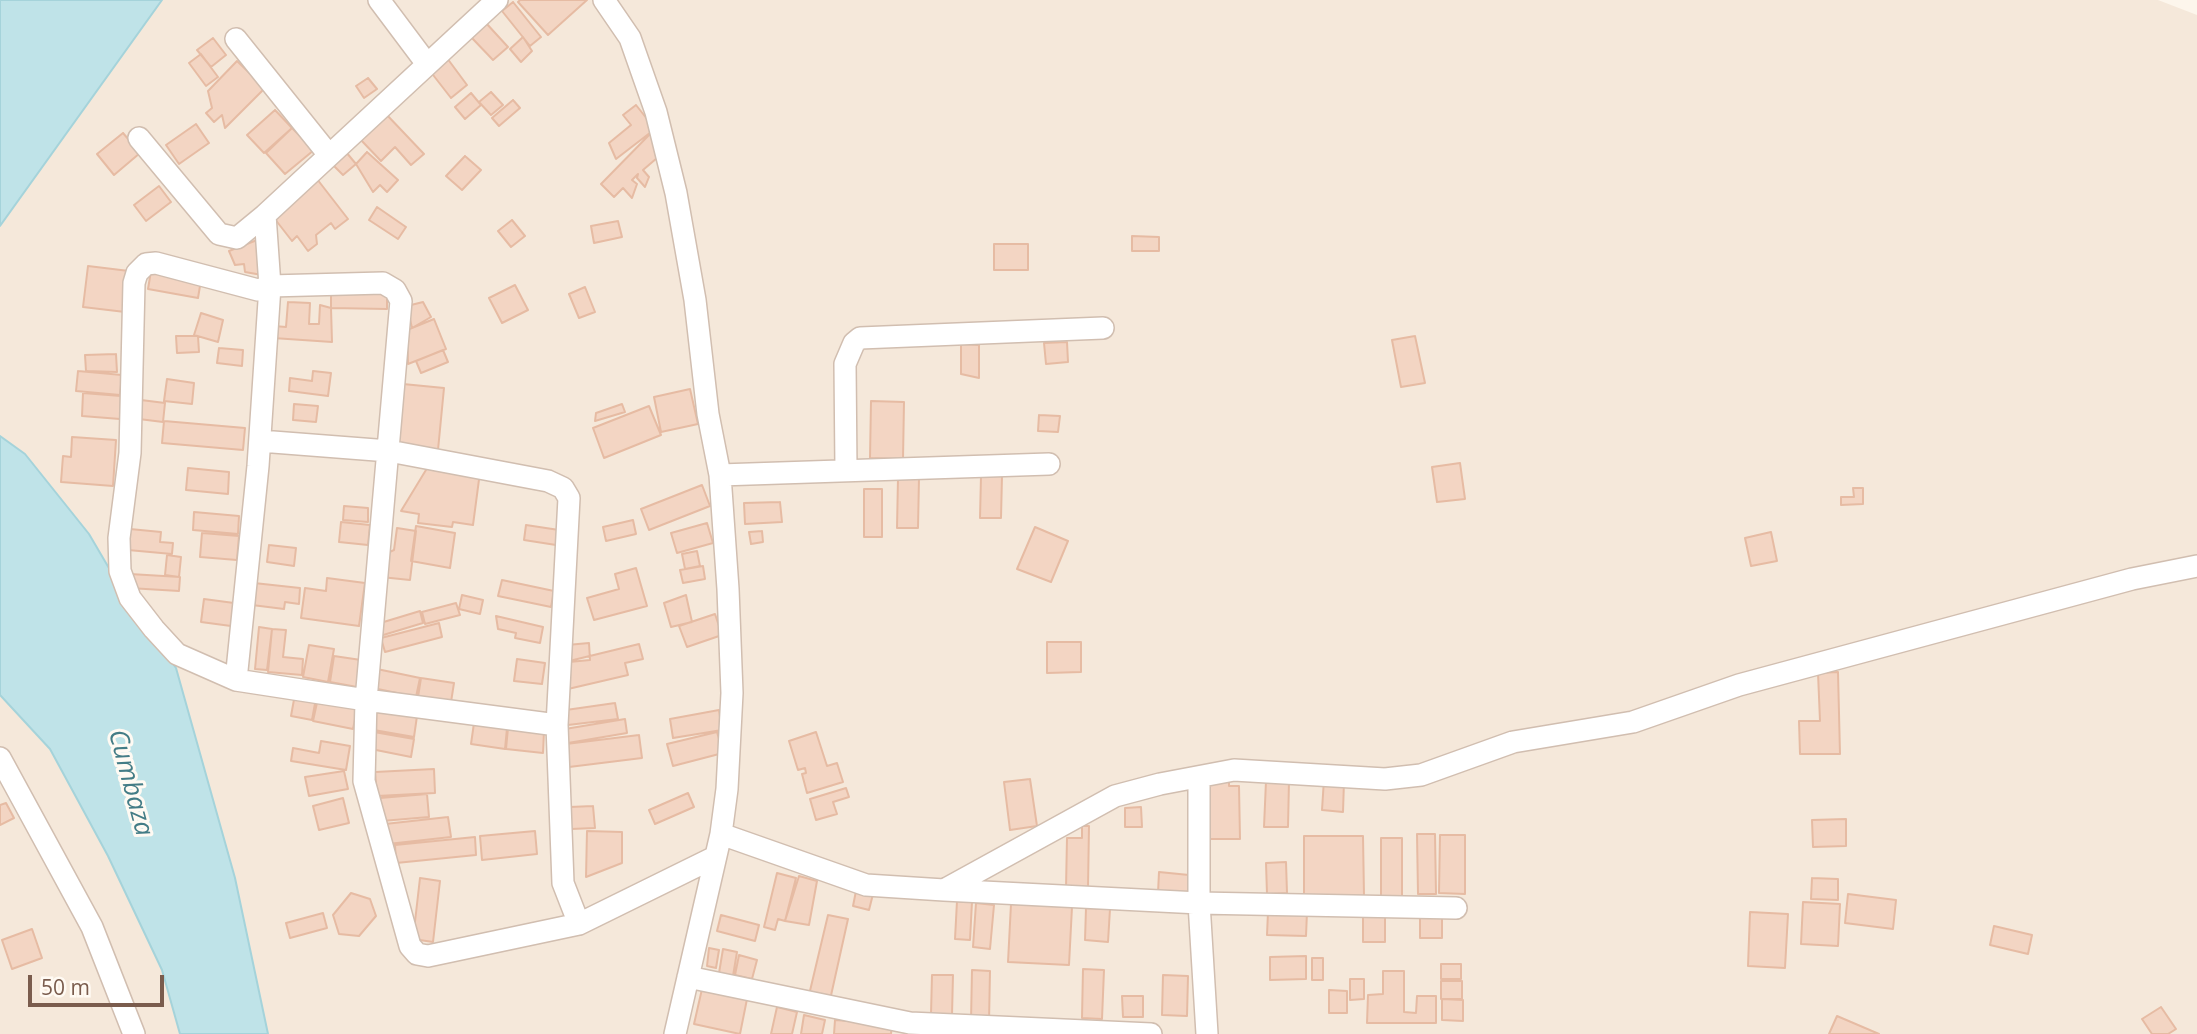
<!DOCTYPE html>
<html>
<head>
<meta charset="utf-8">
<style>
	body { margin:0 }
	#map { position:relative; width:2197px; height:1034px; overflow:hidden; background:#fdf6ec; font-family:"Open Sans",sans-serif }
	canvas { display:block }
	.scale { position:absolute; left:28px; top:975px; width:136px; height:32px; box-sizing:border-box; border:4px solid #7a5c4d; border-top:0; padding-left:9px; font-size:21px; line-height:24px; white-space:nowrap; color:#7a5c4d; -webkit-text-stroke:5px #fffaf3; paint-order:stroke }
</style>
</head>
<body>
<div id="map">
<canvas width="2197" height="1034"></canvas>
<div class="scale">50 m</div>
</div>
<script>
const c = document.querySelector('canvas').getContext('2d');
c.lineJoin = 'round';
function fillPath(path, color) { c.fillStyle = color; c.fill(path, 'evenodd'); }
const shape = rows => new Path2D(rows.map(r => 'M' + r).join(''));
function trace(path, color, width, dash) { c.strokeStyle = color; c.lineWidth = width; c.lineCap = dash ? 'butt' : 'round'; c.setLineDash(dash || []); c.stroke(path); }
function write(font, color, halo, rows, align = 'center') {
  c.font = font + ' "Open Sans",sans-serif'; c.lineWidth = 6; c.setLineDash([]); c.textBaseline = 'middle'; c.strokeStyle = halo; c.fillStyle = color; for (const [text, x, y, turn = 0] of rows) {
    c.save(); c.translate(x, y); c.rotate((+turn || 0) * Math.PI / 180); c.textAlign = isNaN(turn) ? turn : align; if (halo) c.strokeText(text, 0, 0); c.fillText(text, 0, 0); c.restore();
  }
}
const residential = shape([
	[0,0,2158,0,2197,15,2197,1034,0,1034]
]);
const water = shape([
	[0,0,162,0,0,226,0,0],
	[0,436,25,454,89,534,130,604,176,668,235,878,268,1034,180,1034,162,970,108,856,50,749,0,695,0,436]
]);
const building = shape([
	[520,0,587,0,548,35,518,2,520,0],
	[513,2,541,37,530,46,502,11,513,2],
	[486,23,508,47,493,60,471,37,486,23],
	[523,37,532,51,521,62,510,49,523,37],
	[213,38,226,55,211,67,197,50,213,38],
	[201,54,218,77,206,86,189,63,201,54],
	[447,58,467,85,451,98,430,71,447,58],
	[237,61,265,88,225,128,222,115,214,122,206,113,212,108,208,91,237,61],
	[368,78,377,89,364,98,356,86,368,78],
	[491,92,503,105,491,115,479,102,491,92],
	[471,93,481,105,465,119,455,107,471,93],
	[513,100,520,108,499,126,492,118,513,100],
	[636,105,655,129,616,159,609,143,631,125,623,115,636,105],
	[275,110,292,128,264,153,247,135,275,110],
	[386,114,424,154,411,165,395,147,381,161,360,139,386,114],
	[196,124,209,143,179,164,166,145,196,124],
	[292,128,314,150,285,174,266,153,292,128],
	[123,133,140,153,114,175,97,154,123,133],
	[651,133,657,158,643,170,649,177,645,187,637,178,638,174,632,180,637,184,632,198,623,188,614,197,601,184,651,133],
	[346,152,356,164,343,175,332,164,346,152],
	[367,152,398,180,387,192,380,185,373,192,356,164,367,152],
	[465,156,481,170,462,190,446,176,465,156],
	[317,179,348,219,335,229,331,223,316,235,317,244,308,251,297,236,292,241,271,214,317,179],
	[159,186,171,202,146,221,134,205,159,186],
	[377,207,406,227,398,239,369,220,377,207],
	[512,220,525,236,511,247,498,231,512,220],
	[618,221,622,237,594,243,591,226,618,221],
	[1132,236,1159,237,1159,251,1132,251,1132,236],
	[257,240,262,275,245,272,244,264,235,265,229,251,257,240],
	[994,244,1028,244,1028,270,994,270,994,244],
	[88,266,129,271,125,312,83,307,88,266],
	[151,271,201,280,198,298,148,289,151,271],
	[515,285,528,310,502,323,489,298,515,285],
	[331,286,387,286,387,309,331,308,331,286],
	[585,287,595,312,579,318,569,294,585,287],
	[288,302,310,303,309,324,319,324,320,305,331,308,332,342,273,338,274,326,286,327,288,302],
	[423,302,431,317,412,328,407,306,423,302],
	[201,313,223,320,218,342,194,335,201,313],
	[434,319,446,349,408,364,407,330,434,319],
	[176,336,198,336,199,352,177,353,176,336],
	[1415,336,1425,383,1401,387,1392,340,1415,336],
	[1067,342,1068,362,1046,364,1044,343,1067,342],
	[961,344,979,345,979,378,961,374,961,344],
	[219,348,243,350,242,366,217,363,219,348],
	[443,350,448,362,421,373,416,361,443,350],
	[116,354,117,372,86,371,85,355,116,354],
	[78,371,122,375,120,395,76,391,78,371],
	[313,371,331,373,328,396,289,391,290,378,312,381,313,371],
	[167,379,194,383,192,404,164,401,167,379],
	[403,384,444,388,438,450,397,446,403,384],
	[690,389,698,424,661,432,654,397,690,389],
	[83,393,121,396,120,419,82,416,83,393],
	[141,400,165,403,163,422,139,419,141,400],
	[871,401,904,402,903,459,870,458,871,401],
	[294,404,318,406,316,422,293,420,294,404],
	[622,404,625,412,595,421,596,413,622,404],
	[649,406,661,435,604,458,593,428,649,406],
	[1039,415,1060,416,1058,432,1038,431,1039,415],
	[164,421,245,428,243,450,162,443,164,421],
	[72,437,116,440,113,486,61,482,63,456,71,457,72,437],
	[1460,463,1465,499,1437,502,1432,467,1460,463],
	[429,465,480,472,473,525,453,522,452,527,418,523,419,514,401,511,429,465],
	[188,468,229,472,228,494,186,490,188,468],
	[981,476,1002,476,1001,518,980,518,981,476],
	[898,478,919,478,918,528,897,528,898,478],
	[702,485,710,506,649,530,641,509,702,485],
	[1853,488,1863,488,1863,504,1841,505,1841,497,1854,497,1853,488],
	[864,489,882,489,882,537,864,537,864,489],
	[780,502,782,522,745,524,744,503,780,502],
	[344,506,368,508,368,522,343,520,344,506],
	[194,512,239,516,238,534,193,530,194,512],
	[633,520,636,534,606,541,603,527,633,520],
	[341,522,370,525,368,545,339,542,341,522],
	[707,523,713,543,677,553,671,533,707,523],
	[526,525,559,530,556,545,524,540,526,525],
	[416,526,455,533,450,568,411,561,416,526],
	[1035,527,1068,541,1051,582,1017,569,1035,527],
	[397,528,416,531,410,580,381,577,383,555,394,550,397,528],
	[130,529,161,532,160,542,173,543,172,554,128,550,130,529],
	[762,531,763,542,751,544,749,532,762,531],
	[1771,532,1777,561,1751,566,1745,538,1771,532],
	[202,533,239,536,237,560,200,557,202,533],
	[269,545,296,548,294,566,267,562,269,545],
	[697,551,700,566,685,569,682,554,697,551],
	[167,555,181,557,179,577,165,575,167,555],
	[703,566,705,579,683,583,680,570,703,566],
	[636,568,647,606,594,620,587,598,619,589,615,574,636,568],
	[130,574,180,577,179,591,129,588,130,574],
	[327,578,365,583,359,626,301,618,305,588,326,591,327,578],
	[502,580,554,591,551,607,498,596,502,580],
	[254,583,300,588,299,604,285,602,284,609,252,605,254,583],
	[462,595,483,600,480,614,459,609,462,595],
	[686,595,692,622,671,627,664,603,686,595],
	[204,599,234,603,231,626,201,622,204,599],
	[456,603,460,615,425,624,422,612,456,603],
	[420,611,423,623,380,636,377,624,420,611],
	[715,614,722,635,687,647,679,626,715,614],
	[496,616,543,627,540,643,515,638,516,633,498,629,496,616],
	[439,623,442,637,385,652,381,638,439,623],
	[259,627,272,629,267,670,255,669,259,627],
	[272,629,286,630,283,657,303,659,302,675,268,672,272,629],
	[1047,642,1081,642,1081,672,1047,673,1047,642],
	[589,643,590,660,569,662,567,645,589,643],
	[639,644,643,659,625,663,628,675,568,689,561,663,639,644],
	[309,645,334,649,328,682,303,677,309,645],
	[334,656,361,660,357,687,330,682,334,656],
	[517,659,545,663,542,684,514,681,517,659],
	[377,669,420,678,416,697,373,688,377,669],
	[1838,672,1840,754,1800,754,1799,721,1820,721,1818,673,1838,672],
	[421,678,454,683,451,702,418,697,421,678],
	[295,694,316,698,312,720,291,716,295,694],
	[318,698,358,705,353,729,313,721,318,698],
	[615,703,618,719,568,725,566,710,615,703],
	[372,708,417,716,414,737,368,729,372,708],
	[719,710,722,730,673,738,670,719,719,710],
	[625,719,627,733,568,743,565,729,625,719],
	[474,723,507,728,505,749,471,744,474,723],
	[508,728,544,731,543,753,506,749,508,728],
	[374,732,414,739,411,757,371,749,374,732],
	[717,732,723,753,673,766,667,744,717,732],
	[816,732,827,766,837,763,843,782,807,793,802,774,806,773,805,768,798,770,789,741,816,732],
	[639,735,642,758,569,767,566,744,639,735],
	[321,741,350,746,346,770,291,761,293,748,319,753,321,741],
	[434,769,435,793,377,796,375,772,434,769],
	[344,771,348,789,309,796,305,777,344,771],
	[1030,779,1037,826,1010,830,1004,782,1030,779],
	[1324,779,1344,781,1343,812,1322,810,1324,779],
	[1208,781,1229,781,1229,786,1239,786,1240,839,1204,839,1208,781],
	[1266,781,1289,781,1288,827,1264,827,1266,781],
	[846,788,849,797,833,802,837,814,816,820,810,799,846,788],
	[688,793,694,807,655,824,649,810,688,793],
	[427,794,429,817,382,821,380,798,427,794],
	[343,798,349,823,319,830,313,806,343,798],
	[6,803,14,818,0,825,0,805,6,803],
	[593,806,595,828,571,829,570,807,593,806],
	[1141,807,1142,827,1125,827,1125,808,1141,807],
	[448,817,451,837,388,844,385,824,448,817],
	[1846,819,1846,846,1813,847,1812,820,1846,819],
	[1082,826,1089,826,1088,888,1066,888,1067,838,1082,838,1082,826],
	[535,831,537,854,482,860,480,836,535,831],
	[587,831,622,832,622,863,586,877,587,831],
	[1417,834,1435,834,1436,894,1418,894,1417,834],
	[1440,835,1465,835,1465,894,1439,893,1440,835],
	[1304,836,1363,836,1364,896,1304,896,1304,836],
	[475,837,476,855,396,863,395,845,475,837],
	[1381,838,1402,838,1402,897,1381,896,1381,838],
	[1286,862,1287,893,1267,894,1266,863,1286,862],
	[1159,872,1189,875,1188,895,1158,893,1159,872],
	[777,873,796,878,785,921,778,919,775,930,764,927,777,873],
	[799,876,817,881,809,925,785,921,799,876],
	[420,878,440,881,433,942,413,939,420,878],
	[1812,878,1838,879,1838,900,1811,899,1812,878],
	[857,886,874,890,869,910,853,906,857,886],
	[351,893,370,899,376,916,359,936,339,934,333,915,351,893],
	[1848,894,1896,900,1893,929,1845,923,1848,894],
	[957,901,972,902,970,940,955,939,957,901],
	[1803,902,1840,904,1838,946,1801,944,1803,902],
	[976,903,994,905,990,949,973,947,976,903],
	[1011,904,1072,907,1069,965,1008,962,1011,904],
	[1086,908,1110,909,1108,942,1085,940,1086,908],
	[1420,910,1442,910,1442,938,1420,938,1420,910],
	[1268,912,1307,912,1306,936,1267,935,1268,912],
	[1750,912,1788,914,1785,968,1748,966,1750,912],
	[323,913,327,928,290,938,286,923,323,913],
	[1363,913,1385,913,1385,942,1363,942,1363,913],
	[721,915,759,925,755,941,717,931,721,915],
	[828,915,848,919,830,1000,809,995,828,915],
	[1994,926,2032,935,2028,954,1990,945,1994,926],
	[32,929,42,958,12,969,2,940,32,929],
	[709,948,719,950,716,968,707,966,709,948],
	[723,949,737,952,733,976,719,973,723,949],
	[739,955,757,960,752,979,735,975,739,955],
	[1306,956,1306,979,1270,980,1270,957,1306,956],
	[1312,958,1323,958,1323,980,1312,980,1312,958],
	[1441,964,1461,964,1461,979,1441,979,1441,964],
	[1083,969,1104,970,1102,1019,1082,1018,1083,969],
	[972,970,990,971,989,1022,971,1021,972,970],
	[1383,971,1404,971,1404,1012,1416,1013,1417,996,1436,996,1436,1023,1367,1023,1368,995,1383,994,1383,971],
	[932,975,953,975,952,1015,931,1014,932,975],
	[1163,975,1188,976,1187,1016,1162,1015,1163,975],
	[1350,979,1364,979,1364,999,1350,1000,1350,979],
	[1441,981,1462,981,1462,999,1441,999,1441,981],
	[702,989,747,999,740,1034,694,1024,702,989],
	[1329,990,1347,991,1347,1013,1329,1013,1329,990],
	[1122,996,1143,996,1143,1017,1123,1017,1122,996],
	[1442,999,1463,1000,1463,1021,1442,1020,1442,999],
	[777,1007,797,1012,792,1034,771,1034,777,1007],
	[2161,1007,2176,1029,2168,1034,2152,1034,2142,1019,2161,1007],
	[804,1015,825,1020,822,1034,801,1034,804,1015],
	[1837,1016,1879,1034,1829,1034,1837,1016],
	[835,1020,892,1024,891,1034,834,1034,835,1020]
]);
const street = shape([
	[379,0,427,64],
	[604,0,630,38,656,112,676,193,695,300,708,414,720,475,728,589,732,693,727,789,721,834,675,1034],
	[236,39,329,155],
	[139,138,219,234,237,238,265,215],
	[260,441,389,451,548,481,563,488,569,498,557,725,563,883,579,924],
	[846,470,845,364,854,343,860,338,1103,328],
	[720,475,1049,464],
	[236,680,258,466,270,286,265,215,497,0],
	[557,725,366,700,236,680,177,654,154,629,130,598,120,571,119,538,130,453,134,283,137,273,146,264,156,263,258,290,270,286,383,283,395,290,401,301,366,700,364,781,410,946,417,954,428,956,579,924,713,858],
	[0,758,92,927,134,1034],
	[1199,777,1199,903,1207,1034],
	[721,834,866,885,944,890,1115,796,1160,784,1234,770,1385,779,1421,775,1513,742,1633,722,1739,685,2132,579,2197,566],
	[944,890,1199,903,1456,908],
	[688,977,910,1023,1151,1034]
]);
const waterNames = [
	["Cumbaza",130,783,75]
];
fillPath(residential, '#f5e8da');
fillPath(water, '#bfe3e8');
trace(water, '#a5d3da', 2);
fillPath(building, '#f3d5c3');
trace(building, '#e6bba3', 2);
trace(street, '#d1beb0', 24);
trace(street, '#fff', 21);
write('italic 26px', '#437c86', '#fffaf3', waterNames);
</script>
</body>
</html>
